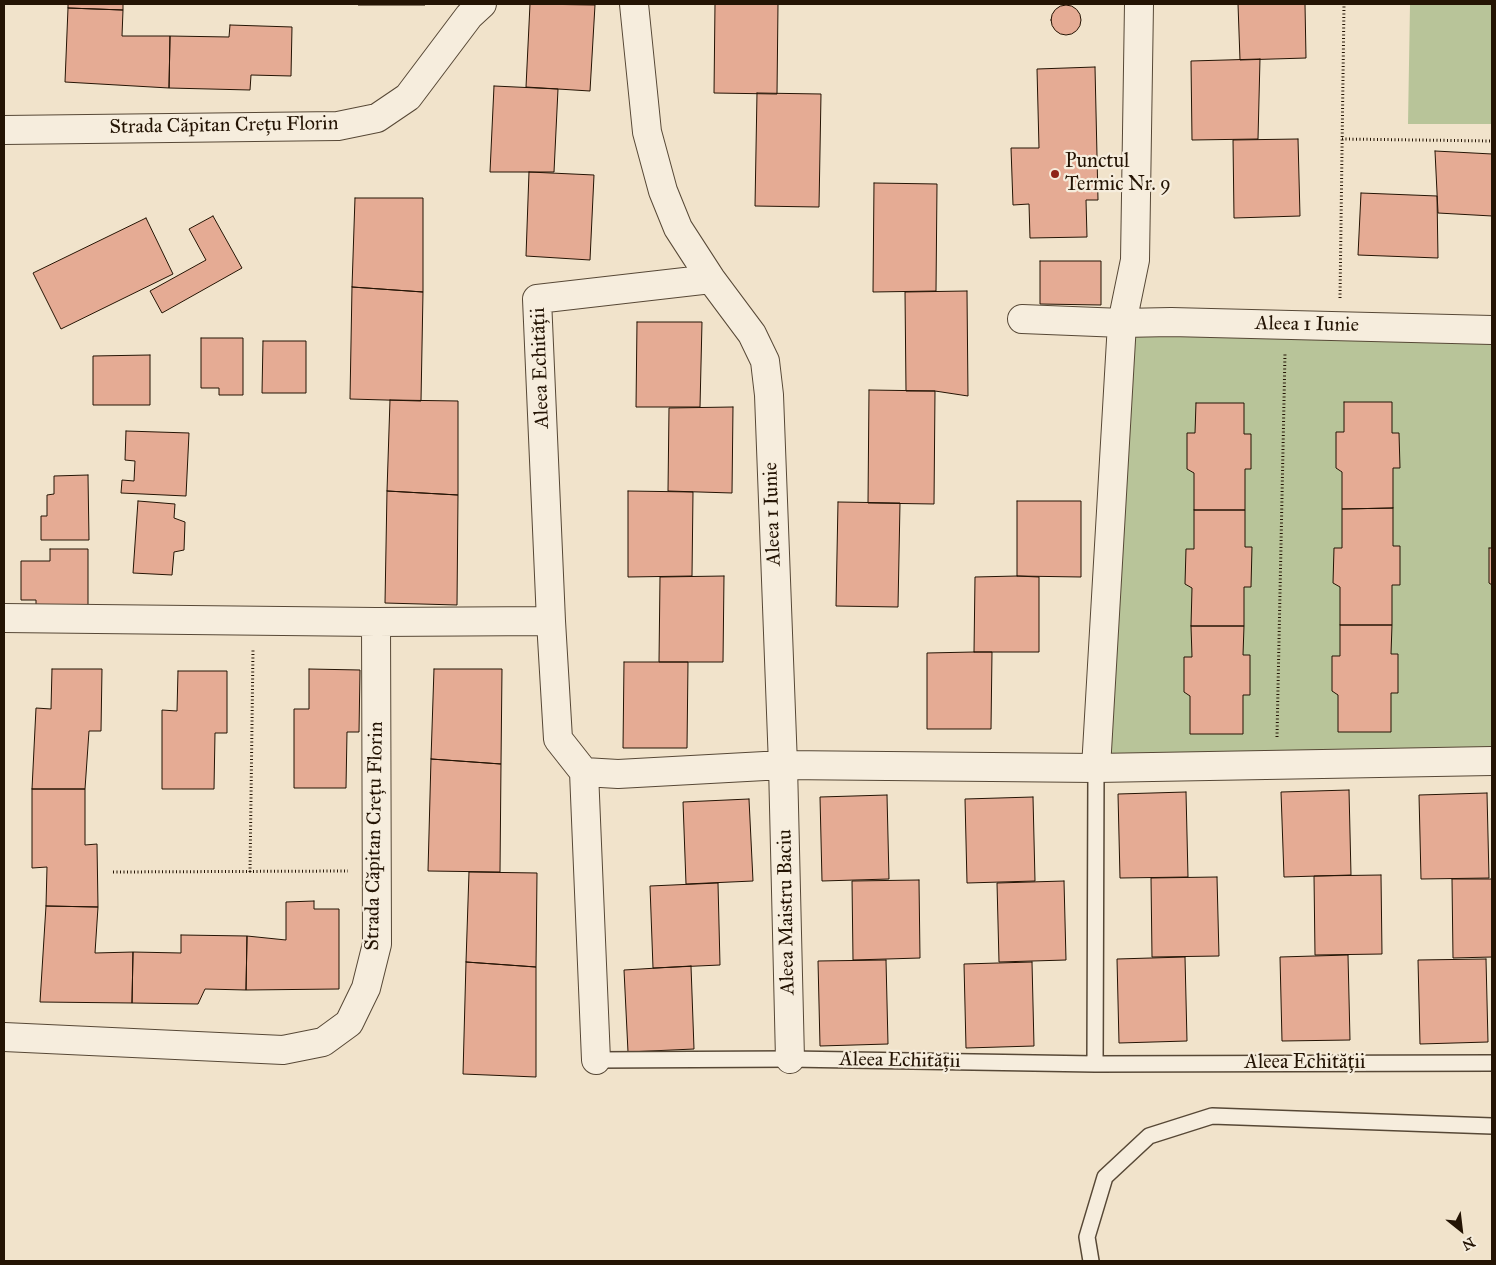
<!DOCTYPE html>
<html>
<head>
<meta charset="utf-8">
<style>
	body { margin:0 }
	#map { position:relative; width:1496px; height:1265px; overflow:hidden; background:#f1e3cb; font-family:"IM FELL Great Primer",serif }
	canvas { display:block }
	.frame { position:absolute; inset:0; border:5px solid #241404; pointer-events:none }
	.north { position:absolute; left:1436px; top:1205px; width:50px; height:50px; -webkit-text-stroke:4px #f6eddd; paint-order:stroke; rotate:151deg; font-size:14px; font-weight:700; line-height:20px; text-align:center; color:#241404 }
	.north::after { content:''; display:block; margin:auto; width:18px; height:22px; background:#241404; clip-path:polygon(50% 0,100% 100%,50% 72%,0 100%) }
</style>
</head>
<body>
<div id="map">
<canvas width="1496" height="1265"></canvas>
<div class="frame"></div>
<div class="north">N</div>
</div>
<script>
const c = document.querySelector('canvas').getContext('2d');
c.lineJoin = 'round';
function fillPath(path, color) { c.fillStyle = color; c.fill(path, 'evenodd'); }
const shape = rows => new Path2D(rows.map(r => 'M' + r).join(''));
function trace(path, color, width, dash) { c.strokeStyle = color; c.lineWidth = width; c.lineCap = dash ? 'butt' : 'round'; c.setLineDash(dash || []); c.stroke(path); }
function write(font, color, halo, rows, align = 'center') {
  c.font = font + ' "IM FELL Great Primer",serif'; c.lineWidth = 4.5; c.setLineDash([]); c.textBaseline = 'middle'; c.strokeStyle = halo; c.fillStyle = color; for (const [text, x, y, turn = 0] of rows) {
    c.save(); c.translate(x, y); c.rotate((+turn || 0) * Math.PI / 180); c.textAlign = isNaN(turn) ? turn : align; if (halo) c.strokeText(text, 0, 0); c.fillText(text, 0, 0); c.restore();
  }
}
const green = shape([
	[1410,4,1492,4,1492,124,1408,124],
	[1122,323,1492,330,1492,761,1096,768]
]);
const building = shape([
	[68,4,123,4,123,10,68,8,68,4],
	[358,4,425,4,425,5,358,5,358,4],
	[530,4,595,5,590,91,526,87,530,4],
	[715,4,778,4,777,94,714,93,715,4],
	[1238,4,1305,4,1306,58,1240,60,1238,4],
	'1051 20a15 15 0 1 1 30 0a15 15 0 1 1-30 0Z',
	[68,8,123,10,122,36,170,36,169,88,65,82,68,8],
	[230,25,292,27,291,76,251,75,250,90,169,88,170,36,229,37,230,25],
	[1260,59,1258,139,1192,140,1191,61,1260,59],
	[1095,67,1098,200,1086,200,1087,237,1030,238,1029,204,1013,205,1011,148,1039,148,1037,69,1095,67],
	[494,86,558,89,554,172,490,172,494,86],
	[757,93,821,94,819,207,755,206,757,93],
	[1298,139,1300,216,1234,218,1233,140,1298,139],
	[1435,151,1492,154,1492,216,1438,213,1435,151],
	[529,172,594,175,590,260,526,256,529,172],
	[874,183,937,184,936,291,873,292,874,183],
	[1361,193,1437,196,1438,258,1358,255,1361,193],
	[355,198,423,198,423,292,352,287,355,198],
	[213,216,242,268,162,313,150,291,206,260,189,229,213,216],
	[146,218,173,274,61,329,33,273,146,218],
	[1040,261,1101,261,1101,305,1040,304,1040,261],
	[352,287,423,292,421,401,350,399,352,287],
	[967,291,968,396,935,391,906,391,905,292,967,291],
	[637,322,702,322,700,407,636,407,637,322],
	[201,338,243,338,243,395,219,395,219,388,201,388,201,338],
	[263,341,306,341,306,393,262,393,263,341],
	[150,355,150,405,93,405,93,356,150,355],
	[869,390,935,391,934,504,868,503,869,390],
	[390,400,458,401,458,495,387,491,390,400],
	[1344,402,1392,402,1392,433,1399,433,1400,468,1393,468,1393,508,1342,509,1342,472,1336,468,1336,432,1344,432,1344,402],
	[1196,403,1244,403,1244,434,1251,434,1251,469,1245,469,1245,510,1194,510,1194,473,1187,469,1187,433,1195,433,1196,403],
	[733,407,732,493,668,491,669,408,733,407],
	[126,431,189,433,186,496,121,493,122,480,134,481,135,461,125,460,126,431],
	[88,475,89,540,41,540,41,516,47,516,47,495,54,494,54,476,88,475],
	[387,491,458,495,457,605,385,603,387,491],
	[628,491,693,492,692,576,628,577,628,491],
	[138,501,175,504,174,518,185,522,184,550,174,552,172,575,133,573,138,501],
	[1017,501,1081,501,1081,577,1017,576,1017,501],
	[838,502,900,503,898,607,836,606,838,502],
	[1393,508,1393,546,1400,546,1400,585,1392,585,1392,625,1340,625,1340,587,1333,583,1334,548,1342,548,1342,509,1393,508],
	[1194,510,1245,510,1245,547,1252,547,1251,587,1244,587,1244,626,1191,626,1192,588,1185,584,1186,549,1194,549,1194,510],
	[1489,548,1492,548,1492,585,1489,583,1489,548],
	[50,549,88,549,88,605,36,605,36,600,21,600,21,561,50,561,50,549],
	[724,576,723,662,659,662,660,577,724,576],
	[1017,576,1039,577,1039,652,974,652,975,577,1017,576],
	[1340,625,1392,625,1391,654,1398,654,1398,693,1391,693,1391,732,1338,732,1338,695,1332,691,1332,656,1340,656,1340,625],
	[1191,626,1244,626,1243,655,1250,655,1250,695,1243,695,1243,734,1190,734,1190,696,1184,692,1184,657,1192,657,1191,626],
	[974,652,992,652,991,729,927,729,927,653,974,652],
	[624,662,688,662,687,748,623,748,624,662],
	[52,669,102,669,101,731,89,731,85,789,32,789,36,708,51,709,52,669],
	[309,669,360,670,359,732,347,732,346,788,294,788,294,709,309,709,309,669],
	[434,669,502,669,501,764,431,759,434,669],
	[178,671,227,671,227,733,215,733,214,789,162,789,162,710,177,711,178,671],
	[431,759,501,764,500,872,428,871,431,759],
	[32,789,85,789,85,845,97,844,98,907,46,906,47,867,32,868,32,789],
	[1349,790,1351,875,1284,877,1281,792,1349,790],
	[1186,792,1188,877,1120,878,1118,794,1186,792],
	[1487,793,1489,878,1421,879,1419,795,1487,793],
	[887,795,889,879,822,881,820,797,887,795],
	[1033,797,1035,881,967,883,965,799,1033,797],
	[749,799,753,881,686,884,683,802,749,799],
	[469,872,537,873,536,967,466,962,469,872],
	[1381,875,1382,954,1315,955,1314,876,1381,875],
	[1217,877,1219,956,1152,957,1151,878,1217,877],
	[1452,879,1492,879,1492,957,1453,958,1452,879],
	[919,880,920,958,853,960,852,881,919,880],
	[1064,881,1066,960,999,962,997,883,1064,881],
	[718,883,720,965,653,968,650,886,718,883],
	[314,901,314,909,339,909,339,989,246,990,247,936,286,940,286,902,314,901],
	[46,906,98,907,95,953,133,952,132,1003,40,1002,46,906],
	[181,935,247,936,246,990,205,989,198,1004,132,1003,133,952,181,953,181,935],
	[1348,955,1350,1040,1282,1041,1280,957,1348,955],
	[1185,957,1187,1041,1119,1043,1117,959,1185,957],
	[1486,959,1488,1042,1420,1044,1418,960,1486,959],
	[886,960,888,1044,820,1046,818,961,886,960],
	[466,962,536,967,536,1077,463,1074,466,962],
	[1032,962,1034,1046,966,1048,964,964,1032,962],
	[691,966,694,1049,628,1052,624,970,691,966]
]);
const path = shape([
	[1342,139,1492,141],
	[1340,298,1344,4],
	[1277,737,1285,353],
	[113,872,348,871],
	[250,872,253,650]
]);
const lane = shape([
	[596,1060,790,1059,1095,1064,1492,1063],
	[1095,1064,1096,768],
	[1091,1261,1087,1237,1105,1177,1149,1136,1212,1116,1492,1126]
]);
const street = shape([
	[634,4,647,132,663,191,678,228,711,279,752,334,765,361,769,395,783,765,790,1059],
	[4,130,338,126,377,118,408,97,469,16,482,4],
	[1022,319,1122,323,1171,322,1492,330],
	[4,618,376,622,551,621],
	[1096,768,1122,323,1135,260,1139,4],
	[584,772,618,774,783,765,1096,768,1492,761],
	[4,1037,283,1050,323,1042,349,1023,366,988,377,944,376,622],
	[596,1060,584,772,558,739,551,621,537,299,711,279]
]);
const markers = [
	[1055,174,5,"#8f2418"]
];
const streetNames = [
	["Strada Căpitan Crețu Florin",224,126,-1],
	["Aleea 1 Iunie",1307,325,1],
	["Aleea Echității",541,368,-92],
	["Aleea 1 Iunie",773,514,-92],
	["Strada Căpitan Crețu Florin",375,836,-89],
	["Aleea Maistru Baciu",787,912,-91],
	["Aleea Echității",900,1061,1],
	["Aleea Echității",1305,1063]
];
const poiNames = [
	["Punctul",1065,162],
	["Termic Nr. 9",1065,185]
];
fillPath(green, '#b8c499');
fillPath(building, '#e5ab94');
trace(building, '#241404', 1);
trace(lane, '#574836', 18);
trace(street, '#574836', 30);
trace(path, '#241404', 3, [1, 2.5]);
trace(lane, '#f6eddd', 15);
trace(street, '#f6eddd', 28);
for (const [x, y, r, color] of markers) { const dot = new Path2D(); dot.arc(x, y, r, 0, 2 * Math.PI); c.fillStyle = color; c.fill(dot); trace(dot, '#f6eddd', 2); }
write('20px', '#241404', '#f6eddd', streetNames);
write('20px', '#241404', '#f6eddd', poiNames, 'left');
</script>
</body>
</html>
